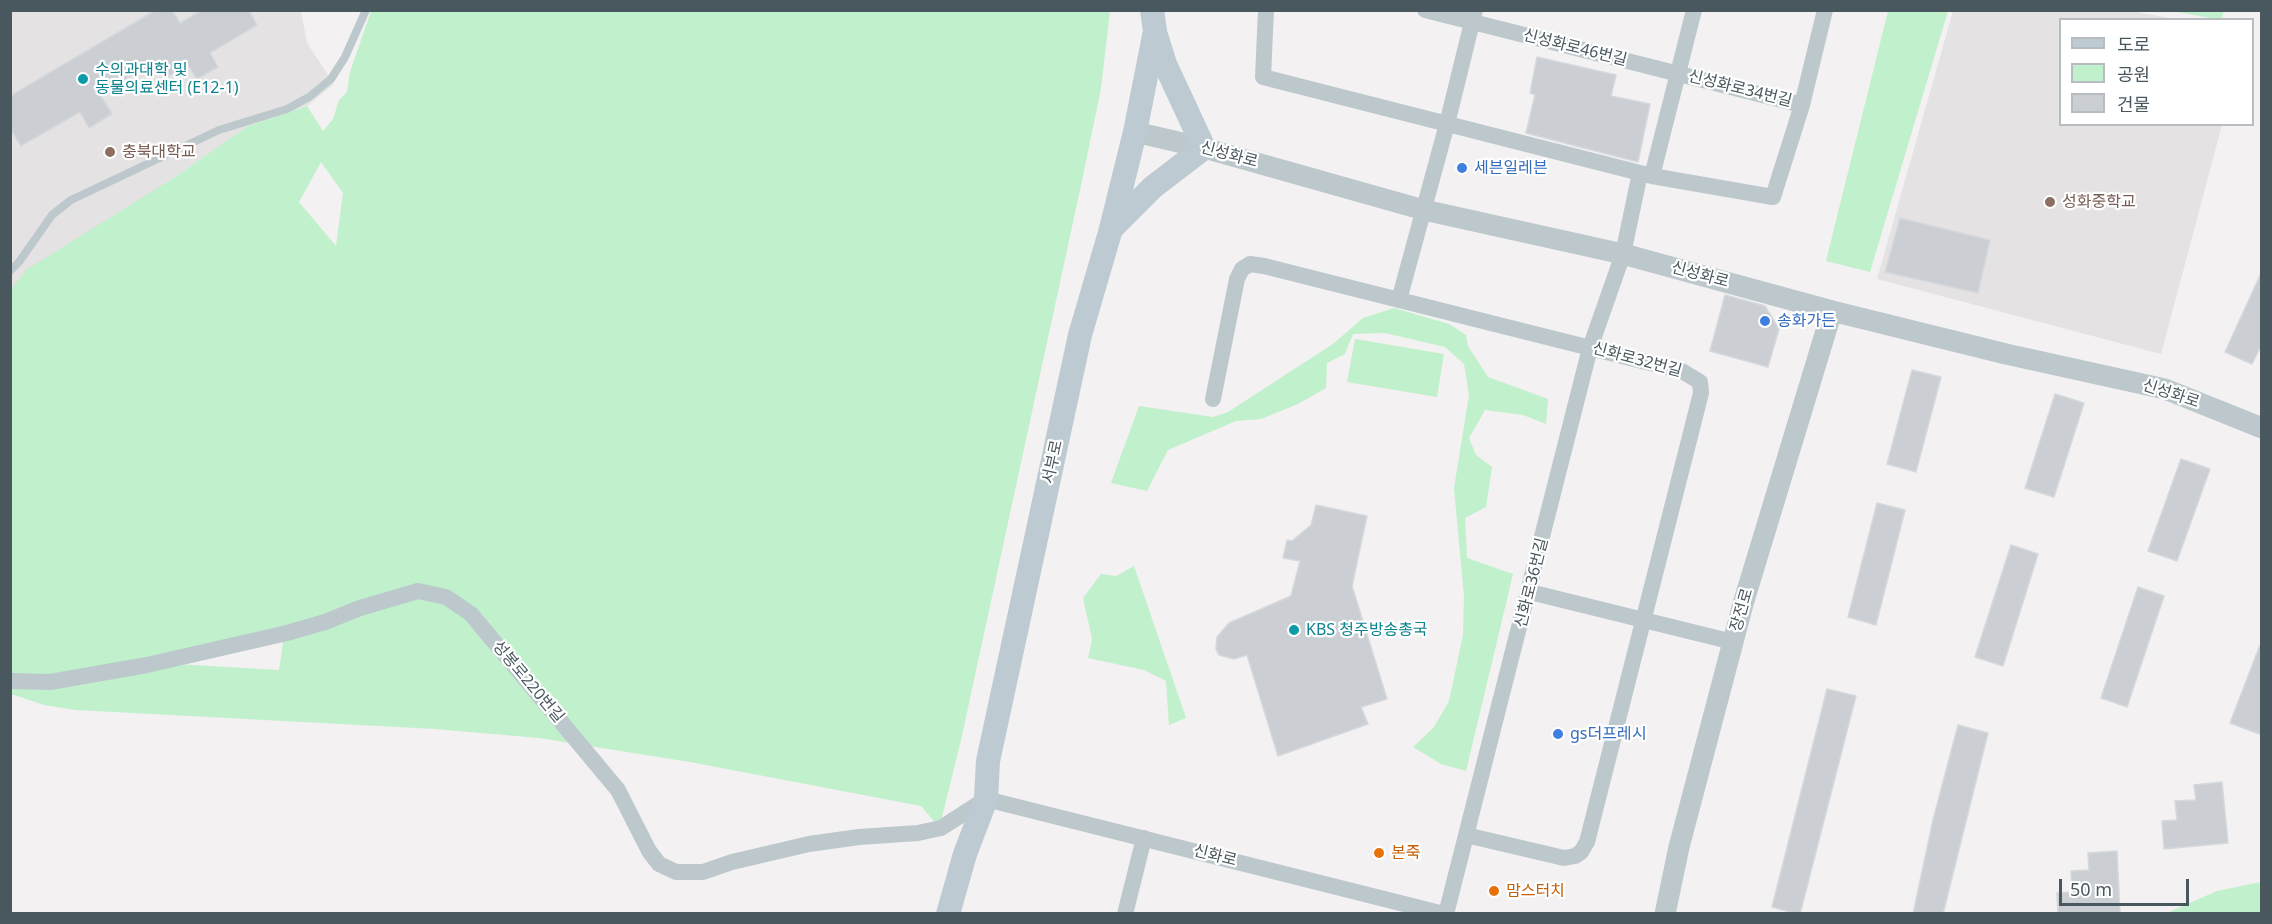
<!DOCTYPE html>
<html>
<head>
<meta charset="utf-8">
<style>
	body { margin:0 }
	#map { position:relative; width:2272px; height:924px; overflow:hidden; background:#f3f1f1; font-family:"Noto Sans","Noto Sans KR",sans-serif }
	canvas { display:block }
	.frame { position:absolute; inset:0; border:12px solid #49575f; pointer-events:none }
	.legend { position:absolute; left:2059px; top:18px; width:195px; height:108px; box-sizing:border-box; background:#fff; border:2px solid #b6bcbf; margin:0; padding:8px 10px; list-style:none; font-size:18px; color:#49575f }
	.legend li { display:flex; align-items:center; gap:12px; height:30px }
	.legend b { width:30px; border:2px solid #b6bcbf }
	.scale { position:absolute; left:2059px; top:879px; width:130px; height:27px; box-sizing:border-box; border:3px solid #49575f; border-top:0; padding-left:8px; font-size:18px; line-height:21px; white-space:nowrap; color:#49575f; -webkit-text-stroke:4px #fff; paint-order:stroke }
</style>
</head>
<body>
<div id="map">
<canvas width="2272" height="924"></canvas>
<div class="frame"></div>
<ul class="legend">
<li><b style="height:8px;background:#bdcad2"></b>도로</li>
<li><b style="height:16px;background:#c0f0cc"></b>공원</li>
<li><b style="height:16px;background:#cbcfd3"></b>건물</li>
</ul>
<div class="scale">50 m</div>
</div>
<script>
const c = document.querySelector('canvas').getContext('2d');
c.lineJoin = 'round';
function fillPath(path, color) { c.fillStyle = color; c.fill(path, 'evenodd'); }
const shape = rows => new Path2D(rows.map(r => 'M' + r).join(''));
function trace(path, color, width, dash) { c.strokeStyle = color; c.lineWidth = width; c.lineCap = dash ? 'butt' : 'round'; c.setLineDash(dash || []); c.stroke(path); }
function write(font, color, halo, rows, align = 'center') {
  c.font = font + ' "Noto Sans","Noto Sans KR",sans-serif'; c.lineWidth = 4.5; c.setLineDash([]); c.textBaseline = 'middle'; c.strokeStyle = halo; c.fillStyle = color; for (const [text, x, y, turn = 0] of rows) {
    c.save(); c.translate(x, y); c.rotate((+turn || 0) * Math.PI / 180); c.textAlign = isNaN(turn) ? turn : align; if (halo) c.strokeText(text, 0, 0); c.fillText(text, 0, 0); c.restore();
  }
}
const education = shape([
	[2125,10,2175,19,2060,20,2060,124,2222,125,2161,354,1877,279,1953,11],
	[11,11,301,11,307,43,334,84,307,106,248,126,11,291]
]);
const green = shape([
	[371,11,1110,11,1101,88,1083,176,961,740,941,821,938,826,921,806,690,762,539,738,435,729,76,710,44,705,11,694,10,291,26,270,172,179,248,126,307,106,323,131,333,119,339,100,347,92,350,72],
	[321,162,343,193,336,246,299,202],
	[285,629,279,670,158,663],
	[1888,11,1948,11,1870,272,1826,261],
	[2172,11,2224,11,2221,20],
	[1394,308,1449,324,1466,335,1468,346,1488,377,1548,399,1546,424,1523,415,1485,410,1469,438,1476,455,1492,467,1486,507,1465,518,1467,558,1513,574,1466,771,1441,764,1413,747,1434,727,1449,701,1463,635,1464,596,1454,488,1469,395,1464,364,1445,347,1385,333,1353,334,1345,354,1327,363,1326,388,1298,404,1261,419,1236,421,1168,450,1147,491,1111,483,1139,406,1213,417,1228,412,1333,344,1363,318],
	[1355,339,1444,354,1437,397,1347,382],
	[1134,566,1186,718,1169,725,1166,681,1144,670,1088,658,1092,639,1083,598,1101,574,1116,576],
	[2261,882,2261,913,2167,913,2217,891]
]);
const building = shape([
	[156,10,172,10,180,23,202,10,249,10,257,25,210,53,218,67,197,79,188,65,165,78,155,62,100,94,112,114,89,128,80,112,21,146,10,128,10,96,156,10],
	[1537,57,1616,75,1611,96,1650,104,1638,162,1526,133,1535,95,1530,93,1537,57],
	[1900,218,1990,240,1978,293,1885,272,1900,218],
	[2262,271,2262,344,2252,364,2225,352,2262,271],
	[1725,295,1765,306,1779,329,1768,367,1710,351,1725,295],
	[1912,370,1941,377,1916,472,1887,464,1912,370],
	[2055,394,2084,403,2054,497,2025,488,2055,394],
	[2181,459,2210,469,2177,561,2148,551,2181,459],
	[1877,503,1905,510,1876,625,1848,617,1877,503],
	[1316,505,1367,516,1352,586,1387,699,1361,707,1368,724,1278,756,1247,655,1234,659,1219,655,1216,649,1217,637,1229,623,1291,596,1300,561,1283,558,1287,540,1292,541,1311,525,1316,505],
	[2011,545,2038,554,2003,666,1975,657,2011,545],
	[2138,587,2164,596,2127,707,2101,698,2138,587],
	[2260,645,2262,645,2262,735,2230,723,2260,645],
	[1827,689,1856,696,1800,914,1797,914,1772,907,1827,689],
	[1958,725,1988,733,1943,914,1913,914,1933,820,1958,725],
	[2222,782,2228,843,2164,849,2162,821,2177,820,2175,801,2196,800,2194,785,2222,782],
	[2117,851,2120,914,2058,914,2057,893,2072,892,2071,871,2089,870,2088,853,2117,851]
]);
const service = shape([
	[10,271,19,262,52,215,71,200,219,130,287,109,309,97,331,79,345,57,366,10]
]);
const minor = shape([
	[1266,10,1263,77,1652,176,1773,197,1802,105,1825,10],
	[1425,10,1802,105],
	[1652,176,1694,10],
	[1399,300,1447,124,1475,10],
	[1213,399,1237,279,1242,269,1250,264,1264,266,1682,371,1700,382,1701,393,1587,842,1581,852,1575,856,1564,858,1466,835],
	[1530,592,1733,642],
	[10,681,50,682,147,665,287,633,325,622,360,608,418,591,446,597,471,614,618,790,649,851,659,864,676,872,703,872,732,862,809,844,859,837,918,833,941,828,986,799,1444,914],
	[1125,914,1144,838],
	[1446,914,1590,348,1623,254,1640,173]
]);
const tertiary = shape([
	[1135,132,1204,148,1424,210,1623,254,1832,311,2006,354,2165,389,2262,428],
	[1665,914,1679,847,1743,604,1832,311]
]);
const secondary = shape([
	[1111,229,1153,187,1204,148,1165,64,1155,32],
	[948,914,965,854,986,799,988,761,1080,335,1111,229,1135,132,1155,31,1152,10]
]);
const markers = [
	[83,79,6,"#0f9aa8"],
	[110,152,6,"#8d6e63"],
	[1462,168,6,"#3f7fe0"],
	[2050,202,6,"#8d6e63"],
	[1765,321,6,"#3f7fe0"],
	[1294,630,6,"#0f9aa8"],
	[1558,734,6,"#3f7fe0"],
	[1379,853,6,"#e8710a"],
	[1494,891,6,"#e8710a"]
];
const streetNames = [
	["신성화로46번길",1575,48,14],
	["신성화로34번길",1740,89,14],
	["신성화로",1229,155,15],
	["신성화로",1700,275,15],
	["신화로32번길",1637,360,15],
	["신성화로",2171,394,18],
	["서부로",1053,462,-78],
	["신화로36번길",1532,583,-76],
	["장전로",1742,610,-74],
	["성봉로220번길",528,682,50],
	["신화로",1215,856,14]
];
const cultureNames = [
	["수의과대학 및",95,70],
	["동물의료센터 (E12-1)",95,88],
	["KBS 청주방송총국",1306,630]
];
const educationNames = [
	["충북대학교",122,152],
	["성화중학교",2062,202]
];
const shopNames = [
	["세븐일레븐",1474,168],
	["송화가든",1777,321],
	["gs더프레시",1570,734]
];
const foodNames = [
	["본죽",1391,853],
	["맘스터치",1506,891]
];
fillPath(education, '#e4e2e3');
fillPath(green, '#c0f0cc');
fillPath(building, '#cbcfd3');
trace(building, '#d5d8dc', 1.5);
trace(service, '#bdc8cd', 8);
trace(minor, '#bdc8cd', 16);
trace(tertiary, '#bdc8cd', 21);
trace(secondary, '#bdcad2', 24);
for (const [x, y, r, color] of markers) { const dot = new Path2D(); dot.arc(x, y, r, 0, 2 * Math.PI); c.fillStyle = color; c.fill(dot); trace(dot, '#fff', 2); }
write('16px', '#49575f', '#fff', streetNames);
write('16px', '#0d838f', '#fff', cultureNames, 'left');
write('16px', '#785e54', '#fff', educationNames, 'left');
write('16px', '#366cbe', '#fff', shopNames, 'left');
write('16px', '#c56008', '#fff', foodNames, 'left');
</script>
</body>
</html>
